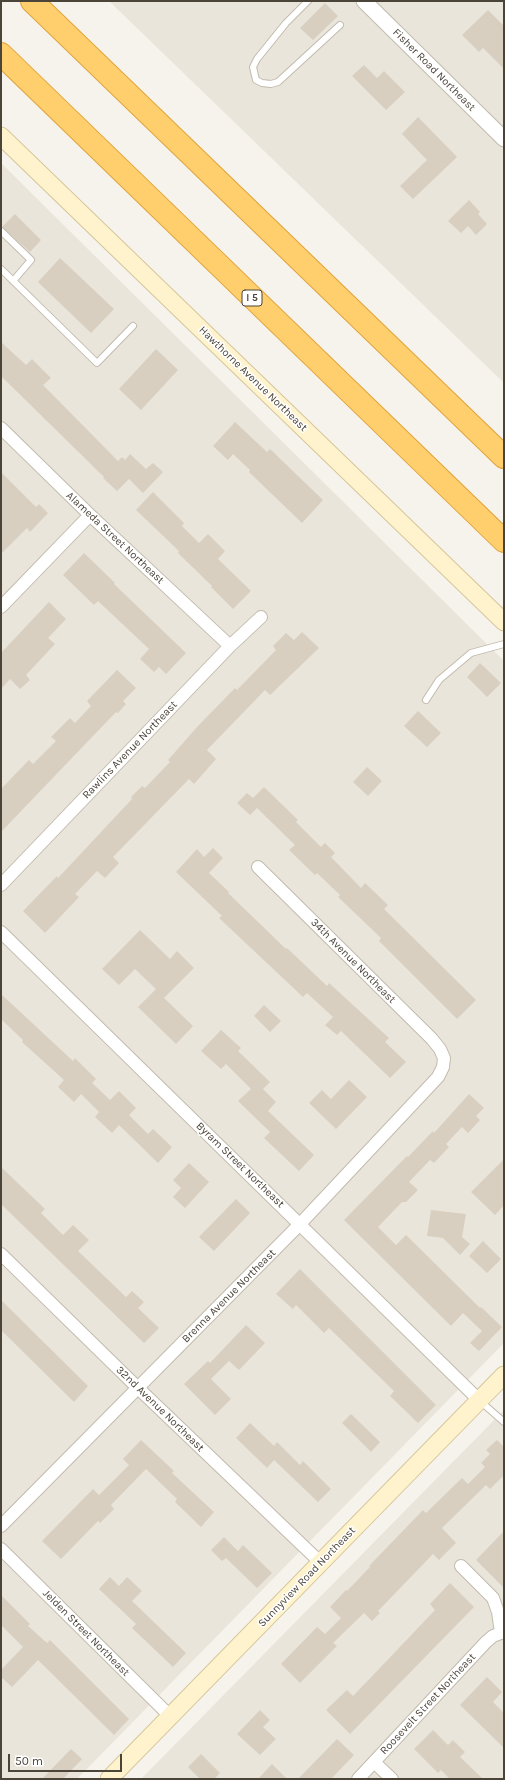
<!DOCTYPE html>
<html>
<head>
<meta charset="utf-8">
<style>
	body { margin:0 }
	#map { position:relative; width:505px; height:1780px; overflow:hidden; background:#f6f3ec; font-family:Karla,sans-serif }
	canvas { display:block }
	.frame { position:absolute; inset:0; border:2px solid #4b4439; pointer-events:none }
	.scale { position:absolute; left:8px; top:1754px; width:114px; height:18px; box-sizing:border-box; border:2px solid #4b4439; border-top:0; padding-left:5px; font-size:12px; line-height:14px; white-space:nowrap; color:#4b4439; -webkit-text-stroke:3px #fff; paint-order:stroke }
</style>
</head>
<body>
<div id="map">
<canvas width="505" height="1780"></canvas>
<div class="frame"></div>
<div class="scale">50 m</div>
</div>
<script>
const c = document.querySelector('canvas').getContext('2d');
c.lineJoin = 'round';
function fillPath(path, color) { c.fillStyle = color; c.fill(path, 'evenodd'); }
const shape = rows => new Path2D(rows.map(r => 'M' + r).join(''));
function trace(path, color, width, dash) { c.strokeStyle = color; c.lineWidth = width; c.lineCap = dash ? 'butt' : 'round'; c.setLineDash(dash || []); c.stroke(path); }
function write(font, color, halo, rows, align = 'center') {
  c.font = font + ' Karla,sans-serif'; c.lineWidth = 3; c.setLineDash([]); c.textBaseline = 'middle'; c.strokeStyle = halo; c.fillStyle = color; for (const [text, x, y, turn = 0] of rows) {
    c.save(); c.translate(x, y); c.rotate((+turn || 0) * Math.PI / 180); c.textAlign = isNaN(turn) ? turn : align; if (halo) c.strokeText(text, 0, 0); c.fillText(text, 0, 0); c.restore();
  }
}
const residential = shape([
	[109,1,504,1,504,383],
	[1,163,504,661,504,1343,77,1779,1,1779],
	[504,1410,504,1779,141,1779]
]);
const building = shape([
	[325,3,338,16,313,40,300,28],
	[488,10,504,26,504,69,483,48,479,52,462,35],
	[364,65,377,78,384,71,405,92,386,110,352,76],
	[418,117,457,157,413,199,400,186,427,160,402,134],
	[469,200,480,212,478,214,487,224,476,235,468,226,461,233,448,221],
	[15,214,41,240,30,252,2,227],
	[60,258,114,309,91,333,38,282],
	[1,342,26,365,32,359,51,378,43,385,118,461,122,457,125,460,130,454,146,469,153,463,163,472,143,493,129,479,117,491,103,478,104,477,1,376],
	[156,349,178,370,141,410,119,389],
	[235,422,267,452,270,449,323,500,302,523,249,472,250,470,233,454,228,460,213,446],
	[1,472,36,507,39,504,48,513,30,532,27,528,1,554],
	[153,492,184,523,182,526,199,543,208,534,225,551,218,559,251,591,233,609,211,587,212,586,178,553,179,551,136,510],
	[84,553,115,583,114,584,186,653,166,674,159,667,154,672,140,659,149,649,98,601,94,605,63,575],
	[49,602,66,619,48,638,55,644,26,675,30,680,20,689,10,679,1,689,1,653],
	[302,632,319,648,270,695,265,690,207,750,216,759,194,784,189,779,113,857,119,863,105,878,97,871,75,894,79,897,45,933,23,911,57,876,58,878,132,799,131,797,142,786,145,788,170,762,168,760,198,726,235,688,237,690,276,650,273,646,286,633,294,640],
	[480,663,501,683,487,697,467,677],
	[117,670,136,688,123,701,126,704,118,713,116,712,1,832,1,789,29,760,33,764,56,741,51,737,70,718,75,723,91,706,87,701],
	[418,711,441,733,427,747,404,726],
	[367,767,382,781,368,796,353,782],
	[264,787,298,820,296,822,321,847,325,843,335,853,331,857,361,888,365,883,388,905,384,909,476,1000,457,1019,379,941,381,938,338,897,340,895,317,873,315,875,289,850,295,845,257,808,250,815,237,803,247,793,253,798],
	[213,848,223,858,209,873,229,892,228,893,286,949,287,948,327,986,329,983,389,1038,385,1042,406,1062,390,1078,341,1031,337,1035,325,1025,333,1017,307,993,303,997,219,918,222,916,176,872,197,849,204,857],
	[140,930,170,959,177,951,194,968,164,998,193,1026,176,1044,138,1007,156,989,135,969,119,985,102,969],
	[1,994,73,1061,75,1058,96,1079,92,1083,110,1100,119,1091,136,1108,129,1115,148,1134,153,1129,172,1147,158,1163,119,1125,112,1133,95,1117,99,1112,81,1094,74,1102,58,1087,64,1080,22,1042,23,1040,1,1019],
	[264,1005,281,1021,270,1032,254,1016],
	[221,1030,241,1048,238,1051,270,1082,263,1089,276,1102,268,1111,314,1155,299,1171,264,1138,270,1132,238,1101,251,1089,226,1064,221,1069,201,1051],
	[349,1080,367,1097,336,1129,309,1103,322,1090,331,1099],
	[469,1094,484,1108,476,1116,480,1120,468,1133,462,1127,446,1144,449,1147,434,1163,430,1160,409,1182,418,1190,406,1202,402,1202,378,1227,396,1245,406,1235,480,1308,481,1307,502,1327,479,1351,470,1343,482,1331,463,1313,451,1326,344,1220,407,1156,408,1157,433,1131,434,1133],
	[504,1159,504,1205,495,1215,471,1192],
	[189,1163,209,1182,185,1208,173,1197,181,1188,173,1180],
	[1,1167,45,1209,41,1213,63,1235,73,1225,89,1240,78,1251,126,1297,132,1291,144,1302,138,1308,159,1328,144,1343,1,1204],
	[236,1199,250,1213,214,1251,199,1237],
	[431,1210,466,1214,462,1237,470,1244,460,1255,443,1238,427,1236],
	[483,1241,501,1259,487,1273,469,1256],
	[300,1269,436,1405,418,1423,390,1396,394,1391,329,1328,324,1333,296,1305,293,1309,276,1294],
	[1,1300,88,1386,74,1402,1,1330],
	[246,1325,265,1343,239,1370,229,1361,211,1379,231,1399,215,1415,184,1384,208,1361,210,1363],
	[351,1414,380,1442,371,1452,342,1423],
	[250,1423,274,1446,277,1442,300,1465,303,1461,331,1489,318,1502,274,1460,267,1468,236,1438],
	[141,1440,174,1471,172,1473,214,1512,201,1527,175,1502,177,1499,146,1469,111,1505,114,1509,100,1523,98,1521,61,1559,42,1541,93,1489,99,1495,129,1465,123,1459],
	[497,1440,504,1447,504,1475,490,1489,486,1485,442,1528,456,1543,439,1560,433,1554,378,1611,380,1613,372,1621,364,1613,333,1643,337,1646,300,1683,281,1664,317,1627,325,1634,341,1618,330,1607,346,1590,347,1591,370,1567,369,1566,423,1510,426,1513,462,1478,468,1484,485,1467,481,1463,490,1454,486,1450],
	[504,1531,504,1588,476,1560],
	[224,1537,238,1551,243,1545,272,1573,257,1588,226,1558,222,1561,211,1550],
	[110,1577,119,1586,127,1577,142,1591,132,1601,186,1653,173,1667,132,1628,136,1624,99,1589],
	[450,1583,474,1607,350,1734,326,1710,347,1690,353,1696,378,1670,435,1610,430,1604],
	[1,1595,30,1624,28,1626,47,1643,50,1640,129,1719,114,1735,38,1660,12,1687,1,1677,1,1670,23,1647,1,1625],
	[487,1677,502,1692,493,1702,504,1713,504,1748,460,1705],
	[260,1710,270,1720,263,1727,276,1739,260,1755,237,1734],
	[433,1730,448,1745,453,1740,465,1752,460,1757,483,1779,450,1779,441,1770,438,1773,414,1749],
	[337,1739,354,1755,331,1779,298,1779],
	[71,1749,82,1759,63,1779,42,1779],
	[201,1754,220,1773,214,1779,200,1779,188,1767],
	[272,1764,287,1779,258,1779]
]);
const service = shape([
	[308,1,286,23,257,59,253,67,256,80,262,83,271,84,278,82,340,25],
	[1,231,31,260,13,281],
	[1,269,97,363,133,326],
	[426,700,439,680,471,653,504,644],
	[480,1401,504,1422]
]);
const minor = shape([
	[1,428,90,515,230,646],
	[1,607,90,515],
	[1,885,230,646,261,617],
	[1,932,479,1400],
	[1,1254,138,1388,321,1563],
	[1,1526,300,1224,438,1077,443,1067,444,1058,440,1049,432,1039,258,867],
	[1,1549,170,1716],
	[461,1566,493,1598,498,1612,501,1633],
	[374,1762,392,1779],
	[358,1779,486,1642,493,1636,501,1633]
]);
const tertiary = shape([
	[364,1,504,139]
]);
const secondary = shape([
	[1,136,504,622],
	[109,1779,504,1375]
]);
const motorway = shape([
	[32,1,504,457],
	[1,54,504,541]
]);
const shields = [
	[252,298,20]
];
const shieldNames = [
	["I 5",252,298]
];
const streetNames = [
	["Fisher Road Northeast",434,70,45],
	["Hawthorne Avenue Northeast",253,379,44],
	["Alameda Street Northeast",115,538,43],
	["Rawlins Avenue Northeast",130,750,-46],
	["34th Avenue Northeast",353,961,45],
	["Byram Street Northeast",240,1165,44],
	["Brenna Avenue Northeast",229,1296,-45],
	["32nd Avenue Northeast",160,1409,44],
	["Sunnyview Road Northeast",307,1577,-46],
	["Jelden Street Northeast",86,1633,45],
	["Roosevelt Street Northeast",428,1704,-47]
];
fillPath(residential, '#eae5da');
fillPath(building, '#d8cfc1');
trace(service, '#c2bbae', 8);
trace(minor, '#c2bbae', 14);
trace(tertiary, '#c2bbae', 17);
trace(secondary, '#d6c79b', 19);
trace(motorway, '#e0a43c', 24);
trace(service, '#fff', 6);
trace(minor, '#fff', 12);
trace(tertiary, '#fff', 15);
trace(secondary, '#fff3cd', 17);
trace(motorway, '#ffcf6e', 22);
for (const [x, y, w] of shields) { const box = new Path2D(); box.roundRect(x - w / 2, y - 8, w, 16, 3); c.fillStyle = '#fff'; c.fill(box); trace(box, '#4b4439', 1); }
write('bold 10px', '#4b4439', null, shieldNames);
write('11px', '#4b4439', '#fff', streetNames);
</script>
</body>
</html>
